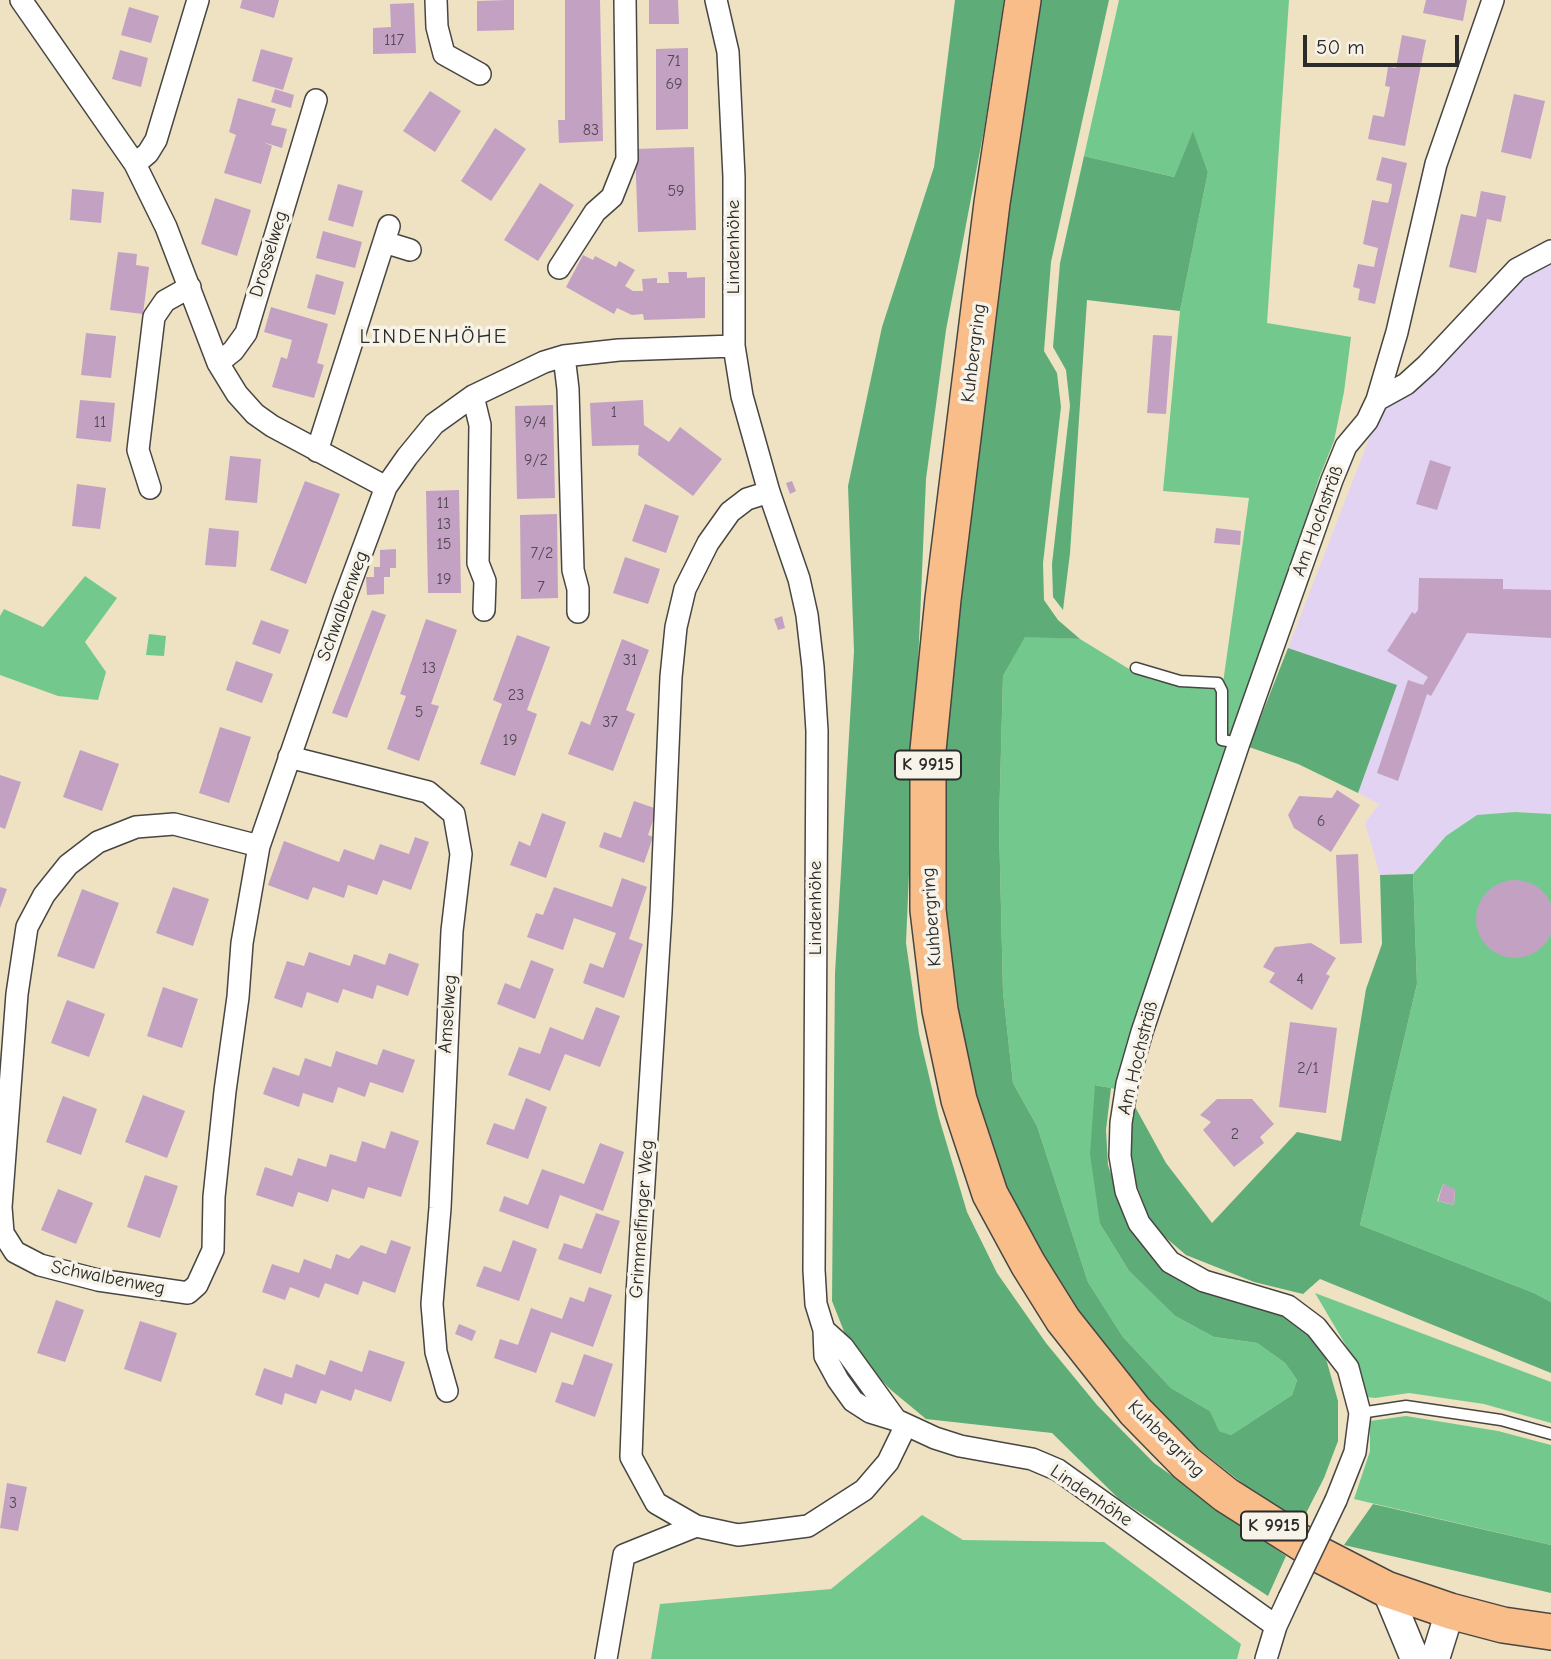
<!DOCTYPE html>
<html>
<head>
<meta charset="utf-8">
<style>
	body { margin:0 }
	#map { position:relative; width:1551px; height:1659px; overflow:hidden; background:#eee2c3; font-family:"Comic Neue",sans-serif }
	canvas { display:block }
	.scale { position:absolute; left:1303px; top:35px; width:156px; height:32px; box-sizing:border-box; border:4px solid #2b2b2b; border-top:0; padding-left:9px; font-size:21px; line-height:24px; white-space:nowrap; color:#2b2b2b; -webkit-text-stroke:5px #f7f3e8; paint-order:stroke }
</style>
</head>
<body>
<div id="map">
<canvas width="1551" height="1659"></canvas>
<div class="scale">50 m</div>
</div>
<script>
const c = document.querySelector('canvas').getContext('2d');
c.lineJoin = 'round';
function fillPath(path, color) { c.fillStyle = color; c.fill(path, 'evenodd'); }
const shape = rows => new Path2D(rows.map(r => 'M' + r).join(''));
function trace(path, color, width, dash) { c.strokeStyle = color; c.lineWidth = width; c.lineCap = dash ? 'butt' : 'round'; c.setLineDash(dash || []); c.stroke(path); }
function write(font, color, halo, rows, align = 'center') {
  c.font = font + ' "Comic Neue",sans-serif'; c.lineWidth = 7; c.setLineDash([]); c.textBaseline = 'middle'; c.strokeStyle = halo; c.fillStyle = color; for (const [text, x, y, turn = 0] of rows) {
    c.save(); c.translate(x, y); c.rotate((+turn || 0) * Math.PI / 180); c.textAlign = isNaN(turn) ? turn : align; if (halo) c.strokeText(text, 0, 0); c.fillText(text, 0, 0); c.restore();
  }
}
const built = shape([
	[1551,261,1551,814,1515,812,1446,836,1413,874,1380,875,1365,823,1379,804,1358,793,1396,686,1288,648,1381,408,1523,277]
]);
const green = shape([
	[1119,0,1289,0,1267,323,1351,337,1344,392,1334,441,1319,478,1267,643,1233,738,1225,736,1223,683,1249,498,1163,491,1180,311,1208,172,1193,132,1174,177,1084,156],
	[85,576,117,598,85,642,106,672,98,700,58,696,0,675,0,616,4,609,43,627],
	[149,634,166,636,164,656,146,655],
	[1025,636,1080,639,1134,672,1150,679,1180,686,1215,687,1218,692,1217,743,1226,745,1132,1029,1115,1089,1096,1085,1100,1224,1129,1271,1175,1316,1214,1337,1257,1343,1285,1363,1297,1380,1292,1395,1231,1435,1218,1431,1210,1411,1171,1388,1123,1337,1088,1282,1037,1126,1013,1083,1003,992,999,825,1003,676],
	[1515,812,1551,814,1551,1302,1534,1293,1360,1225,1417,984,1413,874,1446,836,1477,815],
	[1443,1184,1455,1190,1454,1205,1437,1201],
	[1315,1293,1551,1382,1551,1423,1484,1404,1409,1393,1375,1398,1366,1397,1348,1349],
	[1406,1416,1498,1431,1551,1445,1551,1545,1354,1499,1370,1451,1370,1421],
	[922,1515,963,1540,1104,1542,1241,1644,1237,1659,651,1659,660,1604,831,1589]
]);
const forest = shape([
	[955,0,1004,0,984,130,946,330,926,479,906,943,919,1034,939,1118,967,1212,997,1273,1046,1343,1097,1405,1154,1463,1286,1556,1268,1596,1119,1499,1052,1433,926,1419,891,1390,865,1364,845,1334,832,1301,835,973,854,651,848,486,882,327,934,167],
	[1033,0,1109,0,1051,262,1044,351,1057,373,1061,407,1043,563,1044,600,1058,620,1080,639,1025,637,1003,676,999,825,1003,992,1013,1083,1037,1126,1088,1282,1123,1337,1171,1388,1210,1411,1219,1431,1231,1435,1292,1395,1297,1380,1285,1363,1257,1343,1214,1337,1175,1316,1129,1271,1100,1224,1090,1154,1095,1085,1111,1088,1106,1130,1108,1165,1125,1216,1141,1240,1270,1308,1304,1330,1325,1355,1338,1401,1338,1441,1324,1478,1302,1521,1256,1494,1190,1442,1134,1389,1065,1297,1011,1198,968,1076,943,929,941,785,963,535],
	[1193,131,1208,172,1180,311,1087,300,1070,553,1063,610,1053,597,1052,564,1070,406,1066,370,1053,347,1060,263,1084,156,1174,177],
	[1288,648,1397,685,1358,793,1298,764,1249,747],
	[1413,874,1417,984,1360,1225,1534,1293,1551,1302,1551,1373,1320,1279,1303,1294,1254,1282,1186,1255,1152,1226,1130,1167,1133,1103,1166,1163,1212,1223,1297,1132,1341,1141,1366,989,1382,944,1380,875],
	[1373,1504,1551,1545,1551,1593,1344,1545]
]);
const building = shape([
	[242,0,279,0,274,18,240,8],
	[507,0,514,0,514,30,477,31,477,1],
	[565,0,600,0,603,141,559,143,558,120,565,120],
	[649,0,678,0,679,24,649,24],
	[1426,0,1467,0,1463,21,1423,13],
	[414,3,416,53,373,54,373,28,391,27,390,4],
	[129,7,159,16,151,43,121,35],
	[1402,35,1426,40,1405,146,1368,139,1373,115,1384,117,1390,87,1385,86,1388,67,1396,68],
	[688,48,688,129,656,130,656,49],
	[261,49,293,58,283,90,252,81],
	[120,50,148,58,141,87,112,79],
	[275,89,294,95,291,108,271,102],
	[430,91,461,111,435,152,403,131],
	[1514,94,1545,101,1531,159,1501,152],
	[238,98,276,109,271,125,287,129,282,148,263,142,272,146,261,184,224,173,236,135,229,132],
	[495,128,526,149,491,201,461,181],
	[694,147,696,230,638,232,635,149],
	[1382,157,1407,163,1375,304,1358,300,1360,289,1353,287,1358,264,1374,267,1378,248,1363,244,1372,200,1388,203,1391,192,1392,184,1376,180],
	[540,183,574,205,538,261,504,240],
	[338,184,363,191,353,227,328,220],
	[72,189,104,192,101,223,70,220],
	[1481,191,1506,196,1501,222,1487,219,1476,273,1449,267,1461,214,1476,217],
	[215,198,251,210,237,256,201,244],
	[323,231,362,242,355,268,316,258],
	[118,252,137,254,136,265,149,267,143,314,110,310],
	[583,255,593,260,595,256,616,267,619,261,635,270,625,286,633,291,643,291,642,279,657,278,657,283,669,283,668,272,687,272,687,278,705,277,705,318,644,320,643,314,632,315,617,308,614,314,566,287],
	[316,274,344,282,335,315,307,308],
	[271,307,328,324,317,363,324,365,314,398,272,387,281,357,287,359,292,340,264,332],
	[86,333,116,336,111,378,81,375],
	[1153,335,1172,336,1166,414,1147,413],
	[80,400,115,403,111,442,76,438],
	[643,400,644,425,669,442,680,427,722,459,693,496,638,455,639,445,592,446,590,403],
	[553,405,555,498,517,499,515,406],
	[230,456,261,459,257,503,225,500],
	[1430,460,1451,467,1437,510,1416,504],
	[305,481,340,494,306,584,270,570],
	[792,481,796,491,790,494,786,483],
	[77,484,106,488,100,529,72,526],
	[459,490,461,593,428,593,426,491],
	[645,504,679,516,666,553,632,541],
	[557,514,558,598,521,599,520,515],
	[209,528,239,531,236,567,205,565],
	[1216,528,1241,531,1240,545,1214,543],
	[396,549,396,568,390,568,390,577,384,577,384,594,367,595,366,577,374,577,374,567,380,567,380,550],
	[625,557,660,569,648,604,613,593],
	[1419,578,1503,579,1503,589,1551,590,1551,638,1467,633,1431,696,1427,694,1398,781,1377,773,1408,680,1423,685,1428,677,1387,651,1412,612,1415,614,1418,610],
	[372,610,386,615,347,718,332,713],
	[782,616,785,628,778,630,774,619],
	[426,619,457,630,431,704,439,706,419,761,387,749,406,696,400,694],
	[261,620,289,630,280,654,252,644],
	[517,635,550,647,527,710,537,714,515,776,480,764,502,704,493,700],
	[622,639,649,650,626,710,635,714,613,771,568,754,581,721,590,725],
	[236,661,273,674,262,703,226,690],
	[220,727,251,737,229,803,199,793],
	[80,750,119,764,102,811,63,797],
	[0,775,21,782,5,829,0,827],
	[1337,790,1360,805,1331,852,1294,828,1288,815,1299,796,1332,798],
	[634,801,657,809,648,835,653,837,644,863,599,847,604,832,621,838],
	[542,813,566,822,546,878,510,865,519,841,530,846],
	[415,837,429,842,411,890,383,880,377,895,348,885,344,898,313,887,308,900,268,885,284,841,339,862,344,849,374,860,380,844,409,854],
	[1358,854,1362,943,1340,944,1336,855],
	[622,878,647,887,629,939,643,944,624,998,583,983,590,963,603,968,616,933,574,918,563,950,527,937,536,913,543,915,554,887,612,907],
	'1476 919a39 39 0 1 1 78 0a39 39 0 1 1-78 0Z',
	[0,887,7,889,0,908],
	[173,887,209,899,193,946,156,933],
	[82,889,119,903,94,969,57,956],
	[1311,943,1336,958,1326,974,1330,976,1312,1010,1269,982,1275,973,1263,967,1275,947],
	[309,952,350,966,354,954,385,965,389,953,419,964,408,996,377,985,373,999,343,989,338,1003,307,992,302,1008,274,998,287,961,304,966],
	[531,960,554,969,535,1019,497,1004,505,983,520,989],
	[163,987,198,999,182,1048,147,1036],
	[67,1000,105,1014,89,1057,51,1043],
	[596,1007,620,1016,600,1067,565,1054,550,1091,508,1075,519,1047,540,1054,550,1027,583,1040],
	[1290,1022,1337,1028,1326,1113,1279,1107],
	[383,1049,415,1060,403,1093,370,1082,365,1097,338,1087,333,1103,303,1093,299,1107,263,1094,273,1067,299,1076,305,1058,331,1067,336,1051,377,1065],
	[143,1095,185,1111,167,1158,125,1142],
	[63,1096,97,1109,81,1155,46,1142],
	[526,1098,547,1107,528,1159,486,1144,494,1123,514,1130],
	[1217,1099,1252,1099,1274,1124,1260,1137,1264,1143,1234,1167,1203,1130,1211,1122,1200,1115],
	[391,1131,419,1141,401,1197,368,1187,364,1199,332,1189,328,1202,298,1192,293,1207,256,1195,265,1167,292,1176,298,1158,326,1167,330,1154,356,1162,362,1141,385,1149],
	[600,1143,624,1152,603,1211,560,1195,548,1229,499,1211,504,1196,528,1205,542,1169,584,1184],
	[145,1175,178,1186,160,1238,127,1227],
	[1443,1184,1455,1189,1454,1205,1438,1201],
	[58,1189,93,1203,76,1244,41,1230],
	[596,1213,620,1221,601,1274,558,1259,564,1243,582,1249],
	[391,1240,411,1247,395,1293,363,1281,358,1295,325,1283,319,1298,290,1287,285,1300,262,1292,272,1264,299,1273,304,1259,331,1269,336,1254,349,1259,361,1245,386,1254],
	[513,1240,537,1249,519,1301,476,1286,484,1266,501,1272],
	[589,1287,612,1295,593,1347,551,1332,536,1373,494,1358,500,1339,518,1345,531,1308,562,1319,570,1297,584,1302],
	[56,1300,84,1310,65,1362,37,1353],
	[140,1321,177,1333,161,1382,124,1369],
	[459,1324,476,1331,472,1341,455,1334],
	[369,1350,405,1362,391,1402,355,1389,351,1401,321,1390,316,1404,285,1393,282,1405,255,1395,264,1368,292,1378,296,1364,325,1375,330,1360,362,1372],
	[584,1354,613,1364,595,1417,555,1402,562,1382,573,1385],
	[7,1483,27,1487,18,1531,0,1528]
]);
const service = shape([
	[1136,668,1180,681,1218,683,1222,691,1222,740,1239,743],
	[1360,1413,1406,1406,1501,1420,1551,1434]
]);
const minor = shape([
	[21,0,135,164,166,227,218,363,237,394,255,414,272,426,386,487],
	[436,0,437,27,444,54,480,74],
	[716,0,728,52,734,177,734,346,742,396,769,492,799,579,807,615,813,667,817,731,814,1270,816,1304,824,1330,825,1356,838,1380,853,1401,870,1412,896,1420,935,1438,960,1446,1032,1459,1058,1470,1276,1626],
	[135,164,148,153,156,140,198,0],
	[384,242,410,250],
	[559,268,595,212,612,197,627,159,625,0],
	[564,356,568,389,573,570,578,589,578,612],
	[218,363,233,351,246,333,316,100],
	[473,396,480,425,478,563,485,581,484,610],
	[1377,400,1406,384,1427,365,1517,269,1551,251],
	[317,451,389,226],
	[150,488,138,450,154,317,165,301,190,287],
	[769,492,747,499,730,512,708,543,685,589,676,627,671,677,661,912,637,1294,631,1457,656,1503,696,1526,738,1535,808,1526,864,1490,888,1462,905,1427],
	[289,757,428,792,454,814,461,854,452,931,440,1208,432,1304,436,1352,447,1391],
	[259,846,174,824,136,827,98,842,68,865,44,895,27,927,17,994,1,1207,3,1233,15,1252,40,1265,98,1280,188,1293,197,1285,213,1250,214,1197,225,1091,238,997,242,943,259,846,344,600,386,487,407,457,434,424,473,396,544,362,564,356,619,350,734,346],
	[824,1330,843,1347,896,1420],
	[1336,1500,1355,1452,1360,1413,1348,1368,1316,1327,1288,1306,1204,1281,1170,1262,1139,1223,1126,1191,1120,1156,1121,1123,1127,1084,1142,1032,1239,743,1332,480,1346,446,1367,421,1377,400,1397,332,1436,164,1493,0],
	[606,1659,624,1555,696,1526],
	[1266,1659,1276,1626,1289,1598]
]);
const tertiary = shape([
	[1386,1589,1415,1659],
	[1435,1659,1450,1611]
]);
const primary = shape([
	[1023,0,992,203,943,599,928,750,928,910,940,1010,959,1100,990,1194,1028,1264,1063,1320,1135,1411,1186,1463,1226,1495,1322,1556,1386,1589,1450,1611,1503,1625,1551,1632]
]);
const minorBridge = shape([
	[1289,1598,1336,1500]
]);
const numberNames = [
	["117",394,40],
	["71",674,61],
	["69",674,84],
	["83",591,130],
	["59",676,191],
	["1",614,412],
	["11",100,422],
	["9/4",535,422],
	["9/2",536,460],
	["11",443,503],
	["13",444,524],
	["15",444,544],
	["7/2",542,553],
	["19",444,579],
	["7",541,587],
	["31",630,660],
	["13",429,668],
	["23",516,695],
	["5",419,712],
	["37",610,722],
	["19",510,740],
	["6",1321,821],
	["4",1300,979],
	["2/1",1308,1068],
	["2",1235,1134],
	["3",13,1503]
];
const shields = [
	[928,765,66],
	[1274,1526,66]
];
const shieldNames = [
	["K 9915",928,765],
	["K 9915",1274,1526]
];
const streetNames = [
	["Lindenhöhe",734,247,-90],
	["Drosselweg",269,254,-73],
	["Kuhbergring",974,353,-83],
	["Am Hochsträß",1318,521,-70],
	["Schwalbenweg",343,606,-70],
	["Lindenhöhe",816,908,-90],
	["Kuhbergring",932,917,-94],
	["Amselweg",448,1014,-86],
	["Am Hochsträß",1138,1058,-76],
	["Grimmelfinger Weg",642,1219,-86],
	["Schwalbenweg",108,1278,11],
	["Kuhbergring",1166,1439,45],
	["Lindenhöhe",1091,1496,34]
];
const neighbourhoodNames = [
	["LINDENHÖHE",434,337]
];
fillPath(built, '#e3d3f3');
fillPath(green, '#73c98d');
fillPath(forest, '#5ead78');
fillPath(building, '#c3a1c3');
trace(service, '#484642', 13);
trace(minor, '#484642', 24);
trace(tertiary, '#484642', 31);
trace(primary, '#484642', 38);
trace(service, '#fff', 10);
trace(minor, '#fff', 21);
trace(tertiary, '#fff', 28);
trace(primary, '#f8bd89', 35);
trace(minorBridge, '#484642', 24, []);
trace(minorBridge, '#fff', 21);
write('16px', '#514851', null, numberNames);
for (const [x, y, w] of shields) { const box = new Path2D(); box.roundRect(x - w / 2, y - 14.5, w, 29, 5); c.fillStyle = '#f7f3e8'; c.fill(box); trace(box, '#2b2b2b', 2); }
write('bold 18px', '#2b2b2b', null, shieldNames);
write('19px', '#2b2b2b', '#f7f3e8', streetNames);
c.letterSpacing = '2px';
write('21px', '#2b2b2b', '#f7f3e8', neighbourhoodNames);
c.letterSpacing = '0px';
</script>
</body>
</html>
